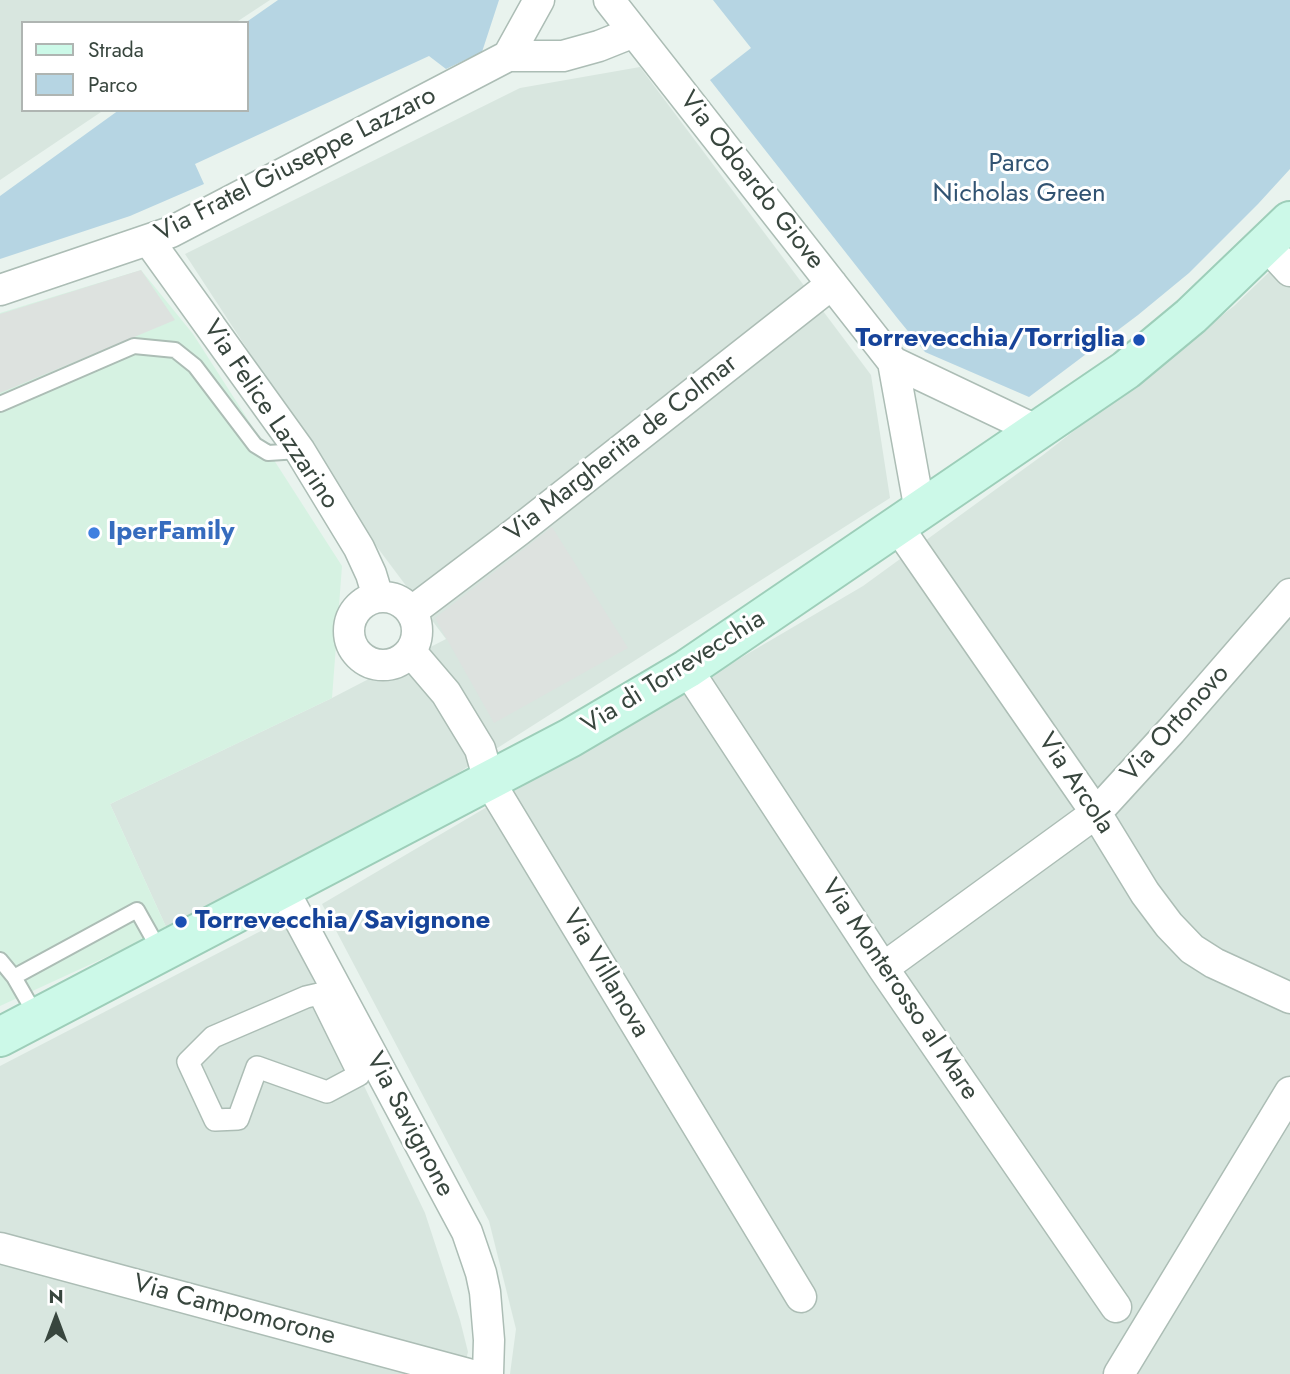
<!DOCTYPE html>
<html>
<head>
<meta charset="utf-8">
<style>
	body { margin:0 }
	#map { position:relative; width:1290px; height:1374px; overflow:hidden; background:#e9f3ee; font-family:Jost,sans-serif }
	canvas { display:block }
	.legend { position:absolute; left:21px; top:21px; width:228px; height:91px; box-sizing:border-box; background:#fff; border:2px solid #afb5b2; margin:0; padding:9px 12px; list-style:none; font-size:21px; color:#38463e }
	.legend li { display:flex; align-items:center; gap:14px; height:35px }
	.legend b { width:35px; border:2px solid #afb5b2 }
	.north { position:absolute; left:21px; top:1283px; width:70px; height:70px; -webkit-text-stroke:5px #fff; paint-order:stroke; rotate:0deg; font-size:19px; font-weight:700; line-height:28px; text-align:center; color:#38463e }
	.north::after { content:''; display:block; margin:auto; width:24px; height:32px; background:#38463e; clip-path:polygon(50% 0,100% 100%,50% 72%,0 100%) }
</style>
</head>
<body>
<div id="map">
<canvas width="1290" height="1374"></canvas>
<ul class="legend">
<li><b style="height:9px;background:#ccf9e8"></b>Strada</li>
<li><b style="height:19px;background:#b6d5e3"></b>Parco</li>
</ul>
<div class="north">N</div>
</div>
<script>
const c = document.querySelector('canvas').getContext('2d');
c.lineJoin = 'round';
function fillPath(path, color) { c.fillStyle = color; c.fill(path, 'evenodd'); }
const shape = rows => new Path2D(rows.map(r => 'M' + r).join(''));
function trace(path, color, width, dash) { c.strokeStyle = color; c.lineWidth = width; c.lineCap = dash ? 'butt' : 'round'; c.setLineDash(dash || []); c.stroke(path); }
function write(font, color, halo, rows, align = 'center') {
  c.font = font + ' Jost,sans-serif'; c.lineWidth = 6; c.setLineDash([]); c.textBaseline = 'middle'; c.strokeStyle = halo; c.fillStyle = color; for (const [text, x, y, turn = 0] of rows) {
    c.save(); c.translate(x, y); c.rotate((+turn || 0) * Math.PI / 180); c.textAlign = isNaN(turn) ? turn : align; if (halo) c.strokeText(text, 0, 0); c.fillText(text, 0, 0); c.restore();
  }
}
const residential = shape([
	[0,0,270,0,235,23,23,23,23,110,104,110,0,180],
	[640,67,871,375,890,498,455,775,167,929,110,804,332,698,446,639,374,543,185,254,520,88],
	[1290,252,1290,1374,510,1374,516,1329,489,1221,322,904,863,586,1043,455,1234,306],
	[284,919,425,1213,460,1320,468,1352,462,1374,0,1374,0,1066]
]);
const commercial = shape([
	[141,270,193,334,342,566,332,698,110,804,167,929,0,1006,0,313]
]);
const green = shape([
	[278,0,499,0,482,52,446,69,429,56,195,164,204,184,130,216,0,259,0,196,119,110,247,110,247,23,245,23],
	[713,0,1290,0,1290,169,1258,204,1189,273,1138,315,1029,397,925,352,898,319,710,80,751,48]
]);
const parking = shape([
	[141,270,175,320,0,393,0,314],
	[552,527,628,648,494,723,435,618]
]);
const service = shape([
	[0,404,134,346,175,350,195,366,255,445,268,453,299,451],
	[0,960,14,977,37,1017],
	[14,977,137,910,160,951]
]);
const pedestrian = shape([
	[319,994,359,1075,327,1092,257,1067,238,1119,215,1120,188,1062,213,1037,306,997,319,994]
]);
const minor = shape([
	[609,0,893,362,1038,431],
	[508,56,539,0],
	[149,241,300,451,359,548,371,574,378,597],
	[1266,245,1290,271],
	[0,290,171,232,508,56,563,56,599,46,634,32],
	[893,362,920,511],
	[898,527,1096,813,1145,893,1169,925,1192,949,1214,963,1290,998],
	'349 631a34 34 0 1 1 68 0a34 34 0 1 1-68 0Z',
	[411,612,518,531,832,284],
	[411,652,446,693,480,749,489,781,801,1297],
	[687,669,883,968,1116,1307],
	[283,889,467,1232,481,1273,485,1292,489,1340,488,1374],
	[883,968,1096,813,1171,731,1290,594],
	[0,1248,468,1374],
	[1119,1374,1290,1092]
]);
const secondary = shape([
	[0,1037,570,738,687,669,1126,370,1191,316,1290,221]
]);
const markers = [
	[1139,340,7,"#1a4fb4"],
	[94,533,7,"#3f7fe0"],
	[181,922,7,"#1a4fb4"]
];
const streetNames = [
	["Via Fratel Giuseppe Lazzaro",296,165,-27],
	["Via Odoardo Giove",751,181,52],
	["Via Felice Lazzarino",270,415,56],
	["Via Margherita de Colmar",622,449,-38],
	["Via di Torrevecchia",674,673,-32],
	["Via Ortonovo",1176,724,-48],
	["Via Arcola",1075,784,56],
	["Via Villanova",605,974,59],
	["Via Monterosso al Mare",899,990,56],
	["Via Savignone",409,1125,62],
	["Via Campomorone",234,1311,15]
];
const parkNames = [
	["Parco",1019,165],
	["Nicholas Green",1019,195]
];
const transitNames = [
	["Torrevecchia/Torriglia",1125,340],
	["Torrevecchia/Savignone",195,922,"left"]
];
const shopNames = [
	["IperFamily",108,533]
];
fillPath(residential, '#d8e6df');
fillPath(commercial, '#d6f2e2');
fillPath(green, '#b6d5e3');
fillPath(parking, '#dde2df');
trace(service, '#acbdb5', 18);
trace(pedestrian, '#acbdb5', 24);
trace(minor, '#acbdb5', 33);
trace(secondary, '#9dceb9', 42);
trace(service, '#fff', 14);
trace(pedestrian, '#fff', 21);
trace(minor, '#fff', 30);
trace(secondary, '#ccf9e8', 38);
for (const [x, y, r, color] of markers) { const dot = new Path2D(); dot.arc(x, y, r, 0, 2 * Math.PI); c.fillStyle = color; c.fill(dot); trace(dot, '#fff', 2.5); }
write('26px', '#38463e', '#fff', streetNames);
write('26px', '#315372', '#fff', parkNames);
write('bold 26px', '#164399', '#fff', transitNames, 'right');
write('bold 26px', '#366cbe', '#fff', shopNames, 'left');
</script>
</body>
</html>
